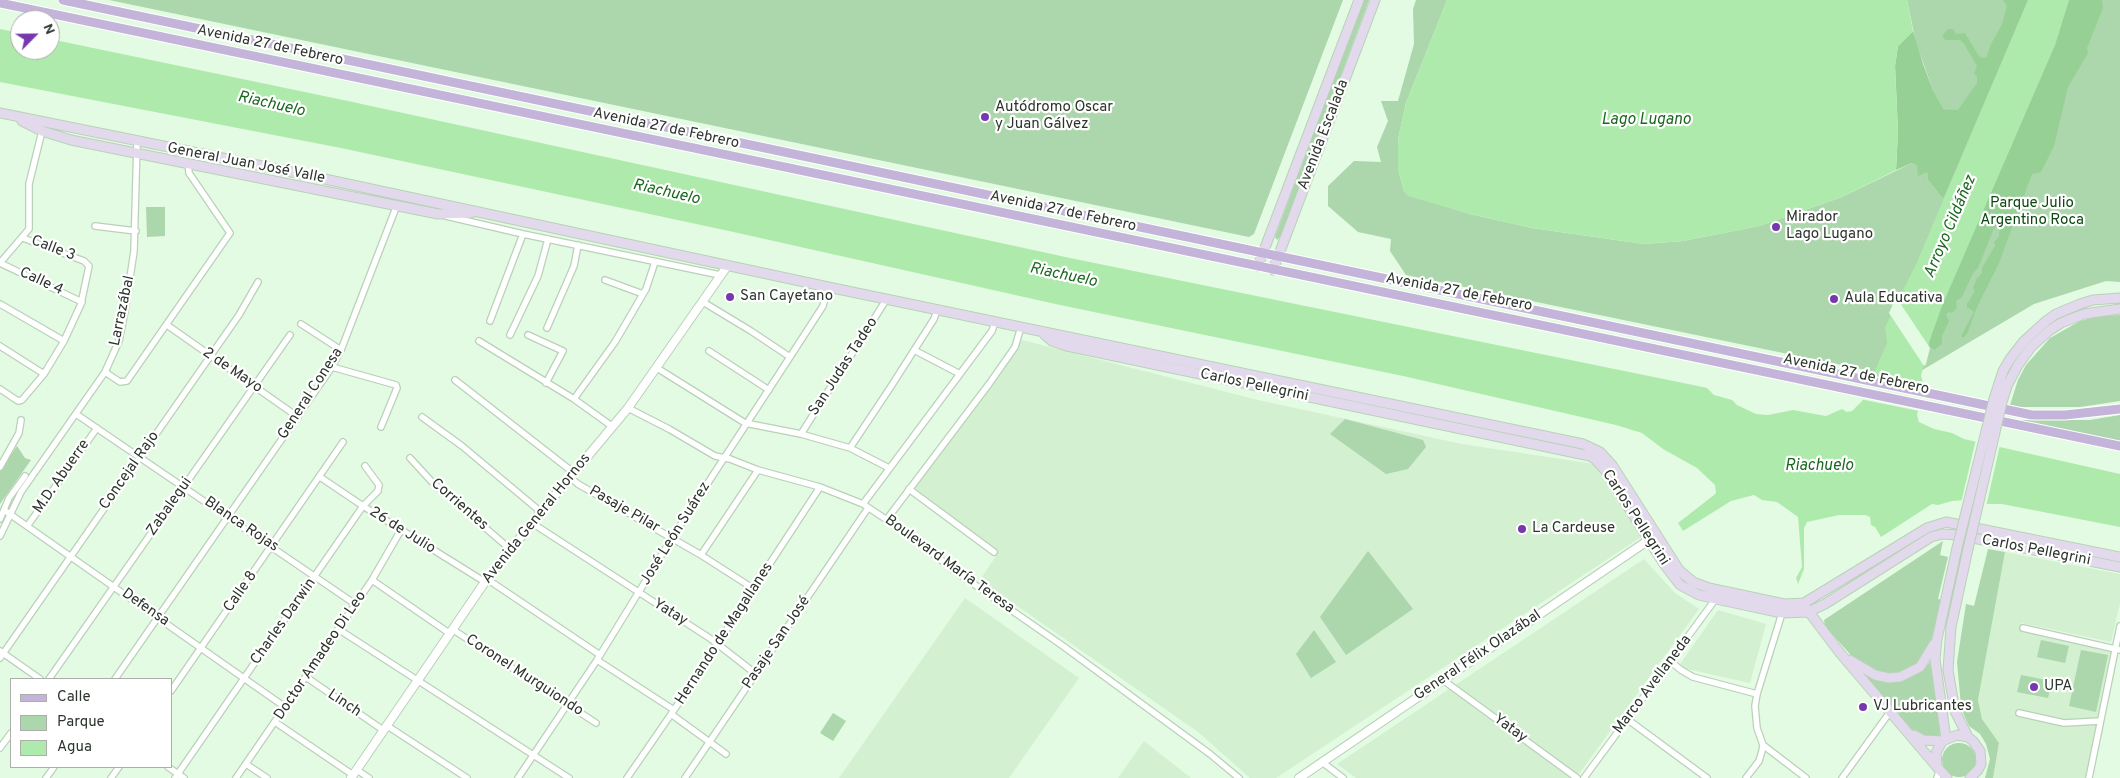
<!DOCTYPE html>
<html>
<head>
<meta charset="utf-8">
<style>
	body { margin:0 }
	#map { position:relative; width:2120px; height:778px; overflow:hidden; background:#e3fbe2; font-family:Overpass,sans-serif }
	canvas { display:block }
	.legend { position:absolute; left:10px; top:678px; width:162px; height:90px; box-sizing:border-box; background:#fff; border:1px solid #abaeab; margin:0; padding:6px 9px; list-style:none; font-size:15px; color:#2c352c }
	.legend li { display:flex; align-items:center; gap:10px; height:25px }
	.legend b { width:25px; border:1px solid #abaeab }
	.north { position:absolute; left:10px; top:10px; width:50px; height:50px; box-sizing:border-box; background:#fff; border:1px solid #abaeab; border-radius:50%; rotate:67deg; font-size:14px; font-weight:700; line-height:20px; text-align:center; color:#2c352c }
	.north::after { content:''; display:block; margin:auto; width:18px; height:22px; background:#7738ae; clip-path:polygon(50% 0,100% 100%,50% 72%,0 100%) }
</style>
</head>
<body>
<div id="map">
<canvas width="2120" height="778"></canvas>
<ul class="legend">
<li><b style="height:6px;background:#c5b4da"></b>Calle</li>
<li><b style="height:14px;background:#acd6ab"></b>Parque</li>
<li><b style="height:14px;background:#afeaad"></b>Agua</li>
</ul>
<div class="north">N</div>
</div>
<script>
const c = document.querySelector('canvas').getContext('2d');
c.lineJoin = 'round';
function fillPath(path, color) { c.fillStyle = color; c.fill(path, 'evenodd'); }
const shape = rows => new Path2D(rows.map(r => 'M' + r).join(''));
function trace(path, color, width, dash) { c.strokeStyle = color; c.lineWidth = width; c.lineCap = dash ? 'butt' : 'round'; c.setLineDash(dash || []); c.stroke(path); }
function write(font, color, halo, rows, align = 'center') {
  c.font = font + ' Overpass,sans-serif'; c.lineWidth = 4.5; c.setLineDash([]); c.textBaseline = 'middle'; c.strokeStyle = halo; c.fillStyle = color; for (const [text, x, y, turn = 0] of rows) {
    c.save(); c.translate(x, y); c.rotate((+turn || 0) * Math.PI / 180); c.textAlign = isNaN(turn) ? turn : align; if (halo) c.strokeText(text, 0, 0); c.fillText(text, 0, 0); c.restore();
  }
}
const built = shape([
	[1022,340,1258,400,1462,444,1594,464,1641,537,1276,778,1250,778,1198,732,980,580,996,556,910,492],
	[2005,552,2120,574,2120,603,2111,642,2022,623,2020,631,2112,651,2086,778,1993,778,1999,743,1982,719,1978,700],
	[1644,559,1675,593,1699,609,1576,778,1356,778,1337,764],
	[965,598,1079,678,1009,778,839,778],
	[1718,610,1766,624,1750,683,1678,667],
	[1144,741,1191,778,1118,778]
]);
const green = shape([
	[109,0,1343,0,1254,234,1249,237],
	[1363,0,1369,0,1281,236,1277,240,1275,237],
	[1416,0,1447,0,1406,103,1398,139,1398,169,1404,191,1408,195,1470,214,1532,228,1644,244,1683,241,1759,226,1842,197,1912,163,1927,172,1928,180,1943,199,1961,111,1944,109,1933,90,1916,43,1907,0,2120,0,2120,282,2106,281,2034,304,1919,372,1875,372,1406,275,1390,251,1391,239,1358,232,1328,206,1328,186,1354,161,1381,162,1377,147,1388,121,1381,101,1398,101,1414,44,1413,9],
	[146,207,165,207,165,236,147,237],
	[2120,315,2120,401,2080,407,2020,407,2010,405,2018,380,2026,365,2050,338,2080,321,2099,316],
	[2120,415,2120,442,2018,420,2090,420],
	[1345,419,1423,440,1426,447,1408,469,1386,474,1330,434],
	[17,446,25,458,31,460,0,504,0,471],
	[1943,541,1940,555,1948,557,1938,599,1942,600,1932,638,1918,664,1901,673,1889,675,1878,673,1856,661,1825,626,1824,620],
	[1988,549,2005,552,1978,700,1982,719,1999,743,1993,778,1985,778,1990,759,1986,744,1980,734,1969,726,1964,715,1961,706,1957,662,1966,604,1974,606],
	[1368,551,1413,609,1346,655,1320,617],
	[1314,630,1336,662,1311,678,1296,654],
	[2041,640,2069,646,2065,663,2037,657],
	[2081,650,2108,655,2096,712,2069,706],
	[1931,661,1941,727,1941,733,1936,740,1911,732,1865,676,1889,682,1904,681,1924,669],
	[2021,675,2052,681,2048,698,2017,692],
	[833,713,846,721,833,741,820,733],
	'1942 760a17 17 0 1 1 34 0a17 17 0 1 1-34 0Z'
]);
const forest = shape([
	[2003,0,2028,0,1943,199,1928,180,1927,172,1918,176,1917,166,1912,163,1896,170,1898,131,1895,66,1898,46,1913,31,1923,64,1933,90,1944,109,1958,110,1977,83,1977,76,1974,74,1977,66,1964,44,1960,40,1945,40,1942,36,1948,29,1953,29,1956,34,1965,33,1978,55,1982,58,1987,57,1990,46,2002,24,2007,6],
	[2069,0,2102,0,2103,8,2087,48,2088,53,2068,87,2054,146,2041,172,2032,174,1999,263,1977,307,1967,334,1963,338,1961,336,1974,312,1967,307,1967,304,1975,291,1973,288,1977,278,1982,273,1982,268,1995,246,1994,242,1999,237,1999,232,2003,227,2001,224,1994,228,1978,268,1973,273,1962,297,1956,301,1957,308,1952,313,1948,312,1946,315,1949,321,1942,336,1942,344,1934,350,1930,347,1929,342,1942,305,2055,45]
]);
const water = shape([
	[1447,0,1907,0,1913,31,1898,46,1895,66,1898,131,1896,170,1842,197,1759,226,1683,241,1644,244,1532,228,1470,214,1408,196,1404,191,1398,169,1398,139,1406,103],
	[2028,0,2069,0,2055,45,1942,306,1929,342,1921,376,1924,386,1917,415,1919,422,1934,429,1952,433,1964,439,2120,474,2120,527,2002,504,1985,504,1964,500,1952,501,1938,505,1932,504,1881,537,1875,527,1871,525,1870,517,1865,515,1839,515,1807,522,1804,528,1804,569,1798,584,1796,578,1802,567,1798,517,1777,502,1762,500,1754,495,1731,501,1683,531,1678,523,1714,495,1716,493,1715,485,1697,468,1663,449,1642,433,1616,425,1403,376,1060,305,729,231,341,148,0,82,0,29,20,33,20,50,50,50,50,39,348,101,1070,258,1698,386,1707,388,1714,395,1732,400,1737,405,1756,414,1768,415,1793,410,1826,416,1842,409,1847,412,1852,411,1862,401,1887,343,1885,327,1917,262]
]);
const pier = shape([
	[1896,297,1930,348,1926,364,1924,366,1889,313],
	[1870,376,1924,388,1919,411,1860,399],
	[1976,439,2000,445,1986,507,1961,503]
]);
const minor = shape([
	[42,131,29,184,29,229,0,263,82,302],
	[446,216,523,234,720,275],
	[95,226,136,231],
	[605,280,643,294],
	[703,302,751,331,790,357],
	[0,304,64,341],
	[490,321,523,234],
	[301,324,341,350],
	[167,325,298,417],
	[547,328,574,266,578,245],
	[510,335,538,276,548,239],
	[528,335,563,351,546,383],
	[479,341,574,399,613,427],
	[0,346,44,374],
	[914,350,960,374],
	[709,351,769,390],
	[332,367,396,385,397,388,381,427],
	[657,368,745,423,801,434,850,448,889,468],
	[105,372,120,382,127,381,230,233,189,173,188,163],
	[455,380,574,473],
	[0,389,18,401,22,400,44,374,64,341,81,304,89,266,84,261,23,238],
	[574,399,615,342,646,289,655,262],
	[628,408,669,429,715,456,730,459,758,470,820,487,863,504,908,534,955,571,1063,646,1210,754,1239,778],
	[76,414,355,604],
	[422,417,462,446,541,512],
	[801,434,886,300],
	[850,448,890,388,934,319,937,310],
	[410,458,432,482,510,549],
	[0,467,19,433,21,420],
	[320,477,363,506,485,582],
	[570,477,578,484,701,555,754,589],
	[909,489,994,552],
	[863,504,992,331,995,322],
	[4,510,285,707],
	[0,519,9,498,25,476],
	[887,519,989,384,1015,347,1021,327],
	[532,523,711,639,756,674],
	[28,525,97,428],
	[0,536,21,492,105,372,119,341,125,311,134,251,137,142],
	[701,555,758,470],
	[487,579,600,655],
	[372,580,449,633],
	[2023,628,2120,650],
	[338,629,569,778],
	[452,629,596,723],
	[0,651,40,679],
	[0,658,239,315,258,282],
	[597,660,674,710],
	[1670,661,1681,670,1693,677,1757,694],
	[306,677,383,730],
	[49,679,290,335],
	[115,679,332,367,341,350,397,205],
	[1443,680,1577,778],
	[171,691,343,442],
	[2019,713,2064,723,2100,721],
	[671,714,726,754],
	[1627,719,1707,778],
	[275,722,353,775],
	[386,725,467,778],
	[1763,745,1806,778],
	[0,748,11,733],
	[1322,762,1343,778],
	[246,764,267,778],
	[168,767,184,778],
	[357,770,369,778],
	[46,778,54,767],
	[111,778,119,767],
	[175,778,363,506,378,491,379,485,365,466],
	[236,778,372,580,401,530],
	[518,778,597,660,672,538,790,357,823,306,828,287],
	[627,778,674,710,820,487],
	[685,778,868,508],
	[1584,778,1717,597],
	[1746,778,1759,761,1762,751,1763,745,1757,728,1755,706,1757,694,1783,610],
	[1842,778,1890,712],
	[1937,778,1939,771],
	[2089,778,2120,626]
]);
const tertiary = shape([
	[351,778,487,579,532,523,628,408,728,265],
	[1299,778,1656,535]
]);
const secondary = shape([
	[0,113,292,172,828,287,1583,444,1600,452,1612,465,1679,570,1693,582,1709,588,1784,604,1804,603,1927,528,1946,522,2120,557],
	[22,121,42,131,71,140,438,214,471,213],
	[1258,266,1359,0],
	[1273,270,1375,0],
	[1044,334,1052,341,1067,346,1590,456,1595,459,1605,470,1664,564,1680,585,1699,595,1716,599,1782,613,1808,612,1825,604,1931,537,1942,534,1958,535,2120,567],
	[1994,399,2003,371,2010,359,2024,341,2046,321,2056,314,2080,304,2093,300,2120,298],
	[2002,402,2007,386,2018,365,2031,347,2050,330,2061,323,2084,314,2120,309],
	[1968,549,1951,627,1948,670,1955,711,1968,737],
	[1806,608,1840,653,1937,767],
	[1850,660,1875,675,1889,678,1900,677,1920,667,1934,644],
	[1914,735,1923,740,1942,741],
	[1946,739,1935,659,1937,639,1957,548],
	[1947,778,1937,767,1936,753,1942,741,1957,735,1968,737,1973,741,1980,751,1981,764,1978,770,1970,778]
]);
const primary = shape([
	[63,0,2032,415,2065,415,2120,409],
	[0,3,2120,446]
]);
const secondaryBridge = shape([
	[1957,548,1994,399],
	[1968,549,2002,402]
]);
const markers = [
	[985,117,5,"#7738ae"],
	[1776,227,5,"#7738ae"],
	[730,297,5,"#7738ae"],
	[1834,299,5,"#7738ae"],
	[1522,529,5,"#7738ae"],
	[2034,687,5,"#7738ae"],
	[1863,707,5,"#7738ae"]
];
const streetNames = [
	["Avenida 27 de Febrero",270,46,12],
	["Avenida 27 de Febrero",666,129,12],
	["Avenida Escalada",1324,135,-69],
	["General Juan José Valle",246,164,11],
	["Avenida 27 de Febrero",1063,212,12],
	["Calle 3",53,249,21],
	["Calle 4",41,282,25],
	["Avenida 27 de Febrero",1459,293,11],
	["Larrazábal",123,311,-78],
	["San Judas Tadeo",844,367,-57],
	["2 de Mayo",232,371,34],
	["Avenida 27 de Febrero",1856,375,12],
	["Carlos Pellegrini",1254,386,12],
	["General Conesa",311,394,-57],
	["Concejal Rajo",130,471,-55],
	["M.D. Abuerre",62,477,-55],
	["Corrientes",459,505,41],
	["Zabalegui",170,507,-55],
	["Pasaje Pilar",624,510,30],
	["Carlos Pellegrini",1635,518,57],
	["Avenida General Hornos",537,519,-51],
	["Blanca Rojas",241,525,34],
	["26 de Julio",402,531,32],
	["José León Suárez",676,534,-58],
	["Carlos Pellegrini",2036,551,11],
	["Boulevard María Teresa",949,565,36],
	["Calle 8",241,592,-55],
	["Defensa",145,608,35],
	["Yatay",670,613,32],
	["Charles Darwin",284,622,-55],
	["Hernando de Magallanes",725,634,-57],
	["Pasaje San José",777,643,-56],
	["Doctor Amadeo Di Leo",321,656,-56],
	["General Félix Olazábal",1478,656,-34],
	["Coronel Murguiondo",524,676,33],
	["Marco Avellaneda",1653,685,-53],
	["Linch",344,704,34],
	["Yatay",1510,729,36]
];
const poiNames = [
	["Autódromo Oscar",995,108],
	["y Juan Gálvez",995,125],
	["Mirador",1786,218],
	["Lago Lugano",1786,235],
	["San Cayetano",740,297],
	["Aula Educativa",1844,299],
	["La Cardeuse",1532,529],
	["UPA",2044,687],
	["VJ Lubricantes",1873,707]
];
const parkNames = [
	["Parque Julio",2032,204],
	["Argentino Roca",2032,221]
];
const waterNames = [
	["Riachuelo",271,105,13],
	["Lago Lugano",1646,121],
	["Riachuelo",666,193,13],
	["Arroyo Cildáñez",1951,227,-67],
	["Riachuelo",1063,276,12],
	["Riachuelo",1819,467]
];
fillPath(built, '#d3f0d1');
fillPath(green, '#acd6ab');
fillPath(forest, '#97d095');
fillPath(water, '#afeaad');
fillPath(pier, '#e3fbe2');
trace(minor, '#bad1b9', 8);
trace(tertiary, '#bad1b9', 10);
trace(secondary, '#bad1b9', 11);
trace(primary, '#fff', 11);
trace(minor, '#fff', 5.5);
trace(tertiary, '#fff', 8);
trace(secondary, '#e2daec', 9);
trace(primary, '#c5b4da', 9);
trace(secondaryBridge, '#bad1b9', 11, []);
trace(secondaryBridge, '#e2daec', 9);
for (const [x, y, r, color] of markers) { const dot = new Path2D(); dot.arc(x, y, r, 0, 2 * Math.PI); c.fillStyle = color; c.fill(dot); trace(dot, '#fff', 2); }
write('15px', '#2c352c', '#fff', streetNames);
write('15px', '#2c352c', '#fff', poiNames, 'left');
write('15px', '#0b480f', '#fff', parkNames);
write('italic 16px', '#1a681f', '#fff', waterNames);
</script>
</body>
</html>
